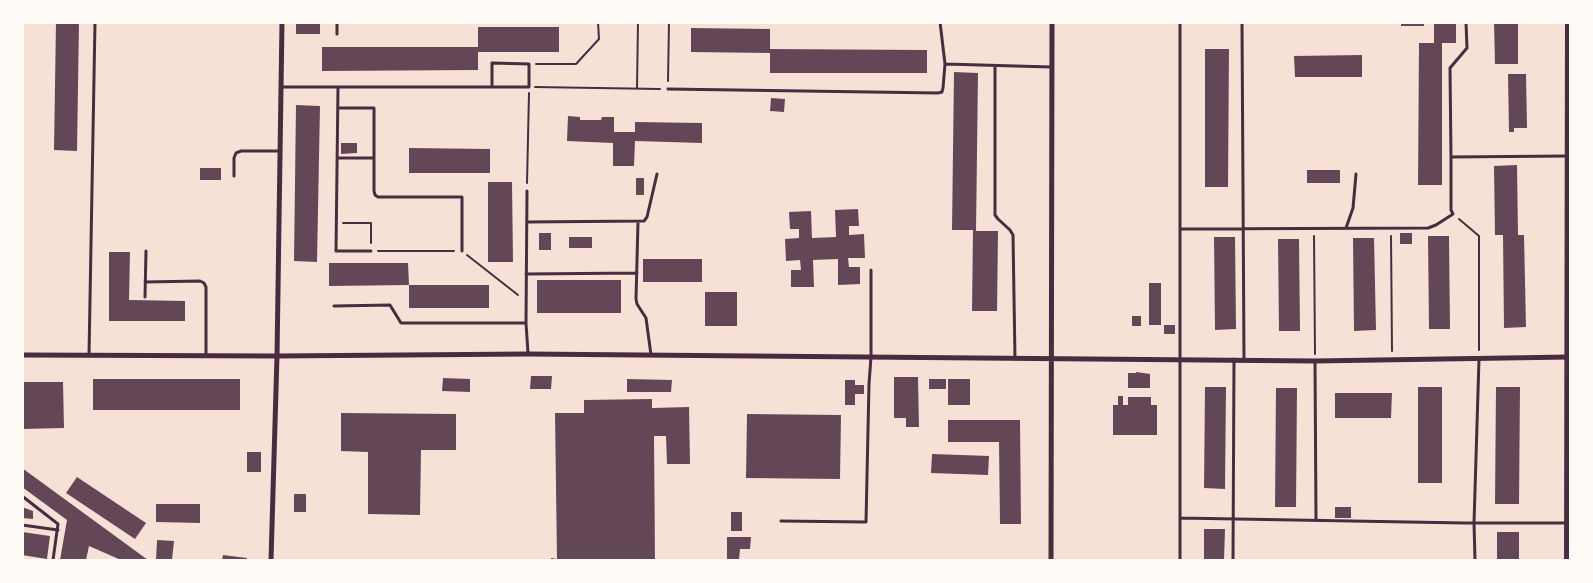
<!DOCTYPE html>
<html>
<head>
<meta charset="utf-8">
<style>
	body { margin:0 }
	#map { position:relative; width:1593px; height:583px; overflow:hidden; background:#f7e1d7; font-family:"Exo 2",sans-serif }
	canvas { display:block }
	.frame { position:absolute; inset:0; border:24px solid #fffaf5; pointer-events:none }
</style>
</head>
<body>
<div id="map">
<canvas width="1593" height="583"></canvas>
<div class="frame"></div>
</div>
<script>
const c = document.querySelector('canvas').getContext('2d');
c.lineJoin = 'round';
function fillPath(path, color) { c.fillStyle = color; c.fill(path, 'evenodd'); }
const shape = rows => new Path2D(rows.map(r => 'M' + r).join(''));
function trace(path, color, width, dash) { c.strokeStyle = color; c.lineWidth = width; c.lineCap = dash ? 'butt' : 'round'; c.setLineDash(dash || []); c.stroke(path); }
const building = shape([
	[56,22,79,22,77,151,54,150],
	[296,22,320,22,320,34,296,34],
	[1401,22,1424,22,1424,26,1401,26],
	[1434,22,1456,22,1456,43,1442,43,1442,185,1418,185,1419,43,1434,43],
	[1494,22,1518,22,1518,64,1495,64],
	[478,27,559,27,559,52,478,52,478,70,322,71,322,47,478,47],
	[691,28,770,29,770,49,927,50,927,73,770,73,770,53,691,52],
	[1205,49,1229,49,1228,187,1205,187],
	[1362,55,1362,77,1295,77,1294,56],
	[954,72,978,73,976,231,998,231,997,311,972,311,973,230,952,230],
	[1508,74,1526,74,1527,128,1514,128,1514,132,1509,132],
	[771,98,785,99,784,112,770,111],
	[296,105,320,106,317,262,294,261],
	[568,116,580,117,580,120,601,120,602,117,614,117,614,132,635,132,635,122,702,123,702,143,635,141,634,166,613,166,613,143,567,141],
	[341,143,357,143,357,153,341,154],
	[409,148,490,149,490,173,409,173],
	[1517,165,1518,235,1524,235,1526,327,1504,328,1503,235,1495,235,1494,166],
	[200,168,221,168,221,180,200,180],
	[1307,170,1340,170,1340,183,1307,183],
	[636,178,644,178,644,195,636,195],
	[488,182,512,182,513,262,488,262],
	[858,209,859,226,849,226,849,235,864,234,865,258,848,258,849,267,860,267,860,284,838,285,838,259,813,260,814,287,791,287,791,270,801,270,800,260,786,261,785,239,799,238,799,229,790,229,789,212,811,211,812,238,836,237,835,210],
	[539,233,551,233,551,250,539,250],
	[1400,233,1412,233,1412,244,1400,244],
	[1428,236,1449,236,1450,329,1429,329],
	[569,237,592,237,592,248,569,248],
	[1214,237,1235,237,1236,329,1215,330],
	[1353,238,1374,238,1376,330,1354,331],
	[1278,239,1299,239,1300,331,1279,331],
	[109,252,130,252,129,300,185,301,185,321,109,321],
	[643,259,702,259,702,282,643,282],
	[329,263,408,263,409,285,489,285,489,308,409,308,409,285,329,286],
	[537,280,621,280,621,313,537,313],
	[1149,283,1161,283,1161,325,1149,325],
	[705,292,737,292,737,326,705,326],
	[1132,316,1141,316,1141,326,1132,326],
	[1164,325,1175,325,1175,334,1164,334],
	[1136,372,1150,374,1150,388,1128,388,1128,373,1136,373],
	[531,376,552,376,551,389,530,389],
	[894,377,918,377,919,427,906,427,906,418,894,418],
	[443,378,470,379,470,392,442,391],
	[93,379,240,379,240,410,93,410],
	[627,379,672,380,671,392,627,392],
	[929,379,946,379,946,389,929,389],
	[948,379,970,379,970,405,948,405],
	[845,380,855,380,855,385,864,385,864,394,855,394,855,405,845,405],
	[22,382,63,382,64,428,22,429],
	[1205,387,1226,387,1225,489,1204,488],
	[1418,387,1442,387,1442,483,1418,483],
	[1496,387,1520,387,1519,504,1495,504],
	[1276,388,1297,388,1296,507,1275,507],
	[1335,393,1392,393,1391,418,1335,418],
	[1118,396,1123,396,1123,405,1128,405,1128,397,1151,397,1151,405,1157,405,1157,435,1113,435,1113,405,1118,405],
	[652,399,652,408,689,407,690,464,667,464,666,436,654,436,655,560,551,560,551,558,557,559,555,413,584,413,584,400],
	[341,413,456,414,456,450,421,450,420,515,368,514,368,452,341,451],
	[747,414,841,415,840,479,746,478],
	[948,420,1020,420,1021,524,1000,524,999,442,948,442],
	[247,452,261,452,261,472,247,472],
	[932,454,989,456,988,475,931,473],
	[22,468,148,560,121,560,89,546,86,560,60,560,67,520,22,487],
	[77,477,146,523,135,539,66,493],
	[294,494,306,494,306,512,294,512],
	[156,504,200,504,200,523,156,522],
	[22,507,33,511,33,519,22,518],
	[1335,507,1351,507,1351,518,1335,518],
	[731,512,742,512,742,531,731,531],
	[1204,529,1225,529,1224,560,1204,560],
	[22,532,50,536,47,559,22,555],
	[1497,532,1519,532,1519,560,1497,560],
	[727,537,751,537,750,549,740,549,739,560,727,560],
	[157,540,174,541,172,560,156,560],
	[223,555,247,558,247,560,222,560]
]);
const path = shape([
	[536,64,576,64,599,39,598,22],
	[668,81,669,22],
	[535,87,660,89],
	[637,88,638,22],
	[527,183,529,93],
	[1459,219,1479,236,1479,350],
	[343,223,371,223,371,243],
	[1314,236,1315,354],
	[1391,236,1392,351],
	[378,251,454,251],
	[467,255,518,295]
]);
const service = shape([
	[940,22,945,64],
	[1242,22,1244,359],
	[337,34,337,22],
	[995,66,995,215,998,219,1010,230,1013,235,1015,359],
	[281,87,529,87,529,64,492,63,492,87],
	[338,87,336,251,371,251],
	[668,89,938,93,942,92,943,88,945,64,1051,67],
	[338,108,374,108,374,158],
	[1451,157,1450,68,1467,48,1466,22],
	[338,158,374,158,374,191,375,195,378,197,462,197,462,251],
	[234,176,234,158,236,153,241,151,280,151],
	[527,191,526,323,528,353],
	[527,222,644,221,647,217,657,174],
	[638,222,636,299,637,304,646,318,651,355],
	[1346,228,1353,208,1356,174],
	[1181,229,1428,228,1436,225,1453,214,1451,210,1451,157,1568,156],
	[526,274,637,273],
	[145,282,200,281,204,283,206,287,206,355],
	[145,297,146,251],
	[334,306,390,305,401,323,526,323],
	[89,355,95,22],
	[1315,361,1316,520],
	[22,496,58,524,53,560],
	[1180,518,1465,523,1567,523],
	[781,521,866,522,869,384,871,357,871,270],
	[22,525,58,530],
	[1180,560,1180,22],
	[1233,560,1234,359],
	[1475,560,1474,523,1479,359]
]);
const minor = shape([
	[22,355,277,356,528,354,1315,361,1569,357],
	[271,560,277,356,282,22],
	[1051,560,1052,22]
]);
const primary = shape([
	[1569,560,1570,22]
]);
fillPath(building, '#644757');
trace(path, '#4a2c40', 2);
trace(service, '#4a2c40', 3);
trace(minor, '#4a2c40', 5);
trace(primary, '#4a2c40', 10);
</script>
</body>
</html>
